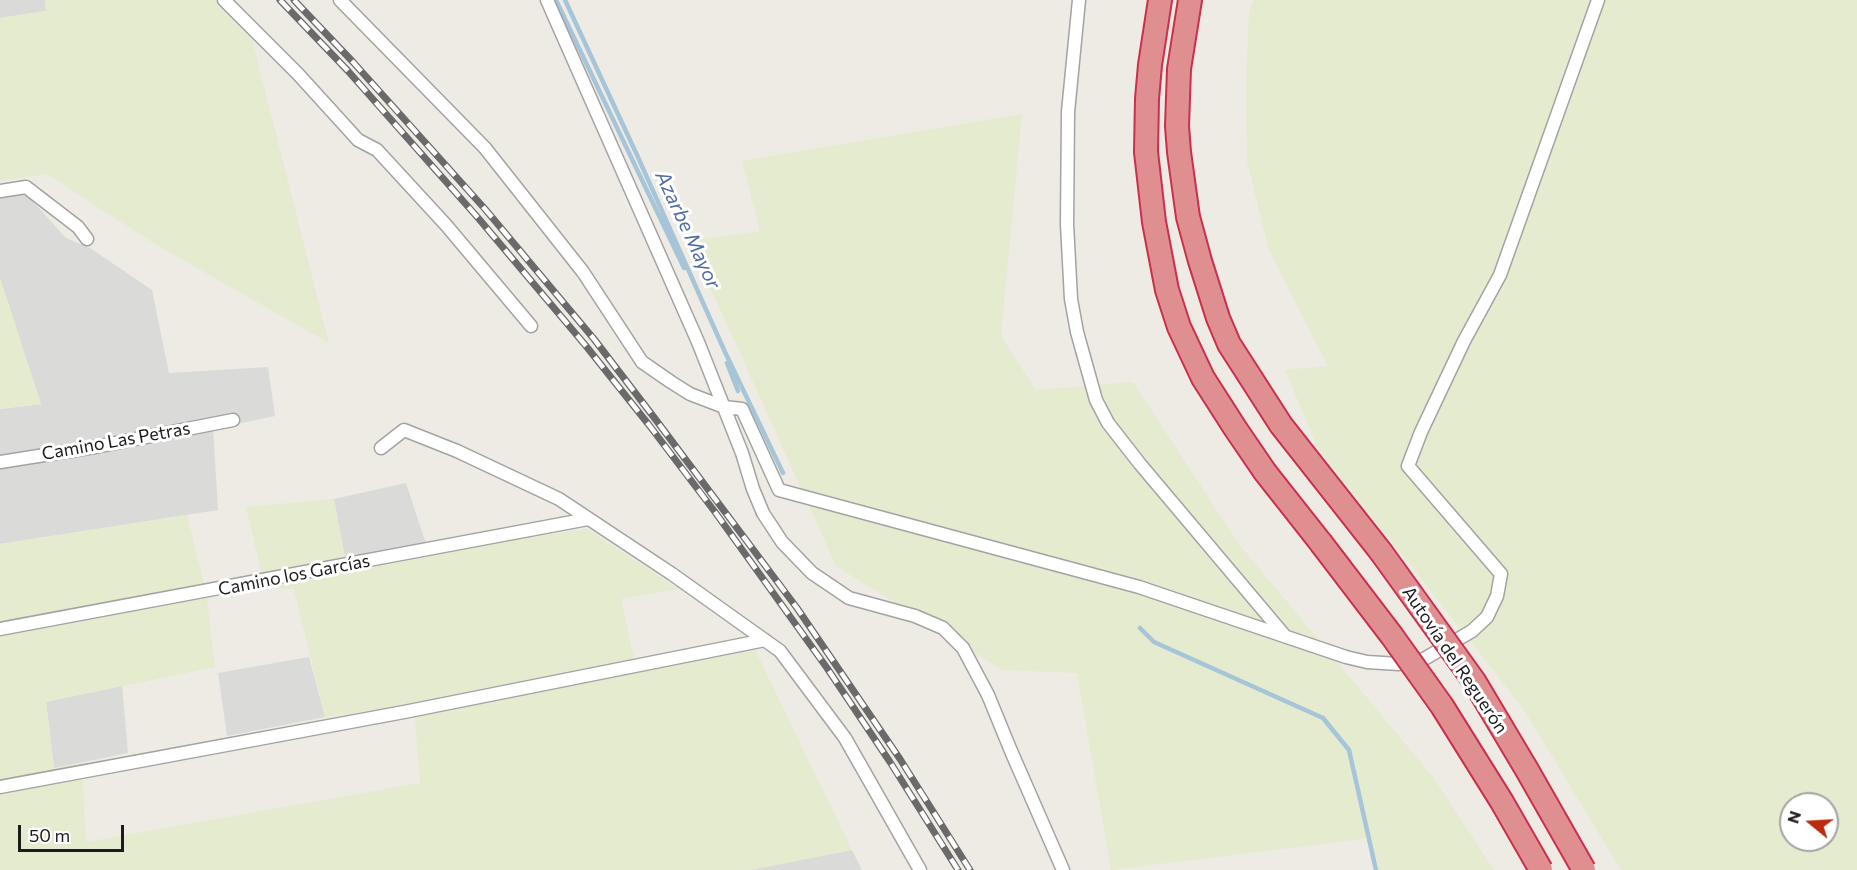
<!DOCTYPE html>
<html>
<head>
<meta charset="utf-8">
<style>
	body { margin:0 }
	#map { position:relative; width:1857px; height:870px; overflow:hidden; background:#edebe3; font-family:Commissioner,sans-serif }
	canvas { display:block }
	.north { position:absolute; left:1779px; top:792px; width:60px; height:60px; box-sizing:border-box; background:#fff; border:2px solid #a4a4a4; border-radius:50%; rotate:288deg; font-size:16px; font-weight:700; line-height:24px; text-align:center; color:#1c1c1c }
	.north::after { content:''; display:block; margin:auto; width:21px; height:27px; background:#bc290d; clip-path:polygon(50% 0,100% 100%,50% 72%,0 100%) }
	.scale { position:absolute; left:18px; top:825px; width:106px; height:27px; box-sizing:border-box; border:3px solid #1c1c1c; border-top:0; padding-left:8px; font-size:18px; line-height:21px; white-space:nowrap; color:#1c1c1c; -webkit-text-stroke:4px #fff; paint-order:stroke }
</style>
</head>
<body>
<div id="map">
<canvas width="1857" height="870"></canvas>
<div class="north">N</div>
<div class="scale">50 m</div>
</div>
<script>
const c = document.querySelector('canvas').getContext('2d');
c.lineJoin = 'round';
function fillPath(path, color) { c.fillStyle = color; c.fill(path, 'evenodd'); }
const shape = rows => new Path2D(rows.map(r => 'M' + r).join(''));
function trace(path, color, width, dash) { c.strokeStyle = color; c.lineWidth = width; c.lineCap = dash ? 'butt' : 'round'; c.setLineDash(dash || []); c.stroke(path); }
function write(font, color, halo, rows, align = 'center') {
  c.font = font + ' Commissioner,sans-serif'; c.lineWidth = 6; c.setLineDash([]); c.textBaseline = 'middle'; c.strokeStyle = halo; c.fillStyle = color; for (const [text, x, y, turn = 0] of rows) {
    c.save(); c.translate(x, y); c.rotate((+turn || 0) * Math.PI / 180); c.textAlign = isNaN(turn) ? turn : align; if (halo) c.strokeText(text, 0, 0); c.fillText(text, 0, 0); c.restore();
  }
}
const residential = shape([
	[0,0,45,0,46,11,0,18],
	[0,190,7,190,28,196,66,238,90,248,152,290,169,373,268,367,275,416,213,429,218,510,0,544,0,409,41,404,0,280],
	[406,483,429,553,346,563,334,499],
	[309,657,325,717,227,736,218,673],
	[122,685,128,753,54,768,46,702],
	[852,850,862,870,750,870]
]);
const farmland = shape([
	[45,0,223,0,250,31,329,343,155,244,47,174,0,181,0,18,46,11],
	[1253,0,1857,0,1857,870,1621,870,1523,708,1318,448,1285,370,1328,366,1269,250,1247,161,1246,84,1249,13],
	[1791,804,1827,804,1827,840,1791,840],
	[1022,114,1001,336,1036,390,1133,382,1238,543,1433,777,1494,870,1379,870,1370,838,1111,870,1077,673,1002,670,836,566,689,240,760,232,742,161],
	[0,280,1,280,41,404,0,409],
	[334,499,346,563,587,529,679,589,621,599,637,671,755,650,852,850,750,870,0,870,0,544,187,515,206,591,215,667,46,702,54,768,82,762,86,842,420,783,414,704,325,717,294,589,265,587,246,507]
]);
const stream = shape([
	[556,0,684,268],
	[565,0,637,155,725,352,783,473],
	[727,363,738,391],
	[1140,628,1154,642,1323,718,1349,750,1376,870]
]);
const minor = shape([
	[224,0,298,74,358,140,377,150,446,225,531,326],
	[340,0,485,148,583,272,642,362,671,382,690,394,724,407,742,409,779,490,1139,587,1346,657,1367,662,1399,664,1424,659,1472,631,1487,617,1497,596,1501,574,1408,466,1421,432,1464,341,1500,275,1598,0],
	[547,0,698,342,742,453,753,489,763,513,782,542,812,573,849,598,915,616,943,628,963,648,988,695,1011,751,1063,870],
	[1079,0,1068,112,1067,224,1071,299,1077,332,1096,400,1108,423,1140,464,1285,636],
	[0,191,26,187,78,227,87,239],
	[381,448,404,430,457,451,559,499,672,574,780,651,845,738,920,870],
	[0,462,95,447,233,420],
	[0,629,588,519],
	[0,787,404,712,765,640]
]);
const motorway = shape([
	[1160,0,1150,65,1147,99,1146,152,1154,222,1167,290,1179,327,1203,378,1235,428,1265,472,1321,543],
	[1190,0,1179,69,1177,126,1179,152,1188,217,1200,261,1218,318,1229,344,1281,425,1381,552]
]);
const rail = shape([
	[280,0,348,71,479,219,586,346,649,425,715,512,827,668,890,762,958,870],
	[294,0,353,62,485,209,594,339,656,420,797,608,900,759,970,870]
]);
const motorwayBridge = shape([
	[1321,543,1392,636,1442,706,1502,802,1541,870],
	[1381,552,1474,681,1527,770,1584,870]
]);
const streetNames = [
	["Camino Las Petras",116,441,-10],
	["Camino los Garcías",294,575,-11],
	["Autovía del Reguerón",1455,660,56]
];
const waterNames = [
	["Azarbe Mayor",688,230,65]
];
fillPath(residential, '#dadad9');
fillPath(farmland, '#e4ebcf');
trace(stream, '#a6c5d8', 4.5);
trace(minor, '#a3a3a3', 15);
trace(motorway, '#cc2f4c', 26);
trace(minor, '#fff', 12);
trace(motorway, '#e08f91', 22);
trace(rail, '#6a6a6a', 7);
trace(rail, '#fff', 4.5, [14]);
trace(motorwayBridge, '#cc2f4c', 26, []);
trace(motorwayBridge, '#e08f91', 22);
write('18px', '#1c1c1c', '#fff', streetNames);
write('italic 20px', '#506da5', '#fff', waterNames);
</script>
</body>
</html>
